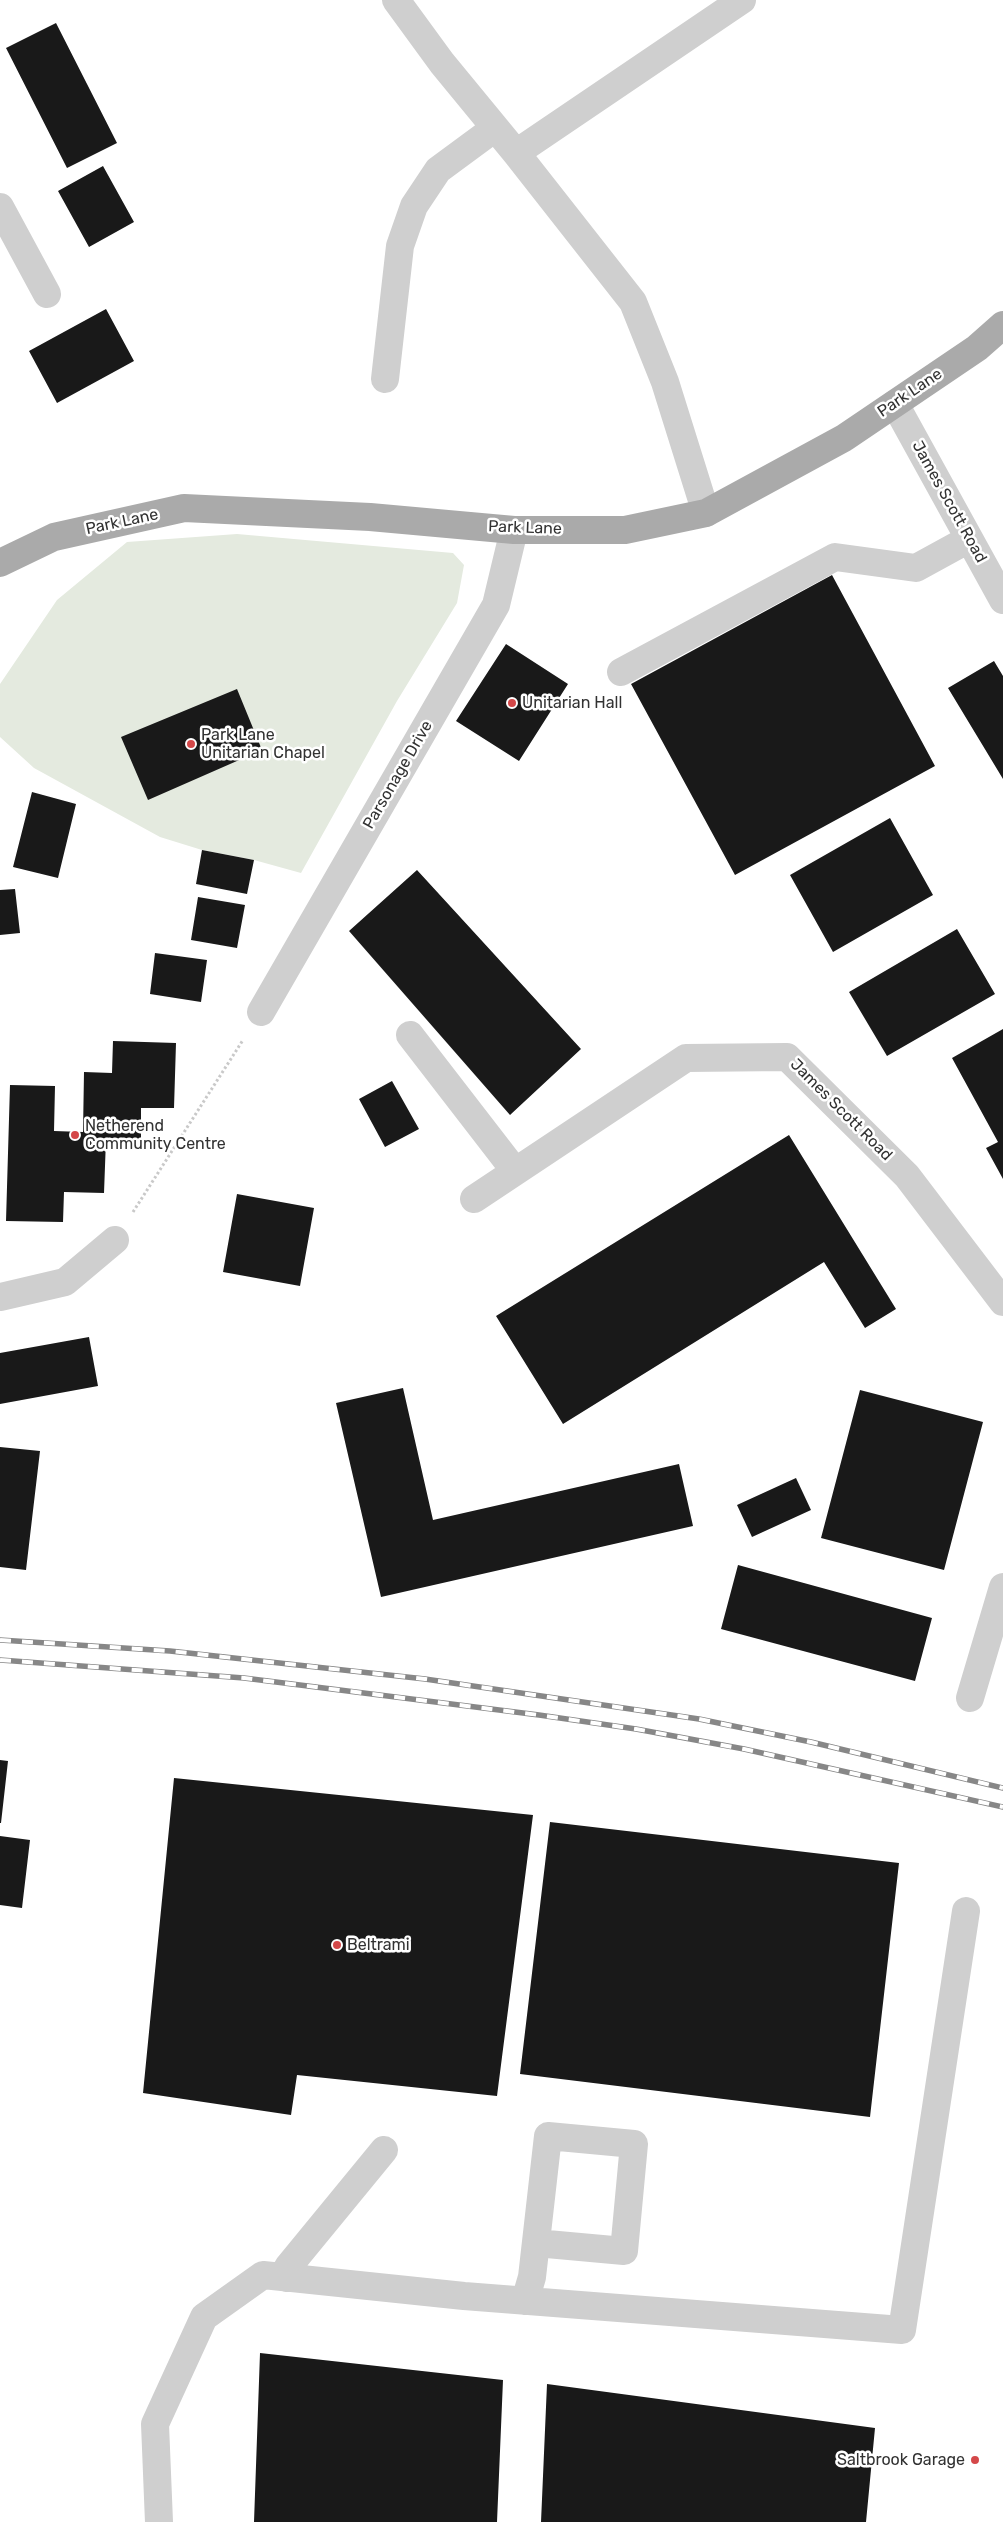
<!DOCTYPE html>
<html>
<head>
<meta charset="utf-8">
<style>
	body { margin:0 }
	canvas { display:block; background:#fff }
</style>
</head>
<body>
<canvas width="1003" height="2522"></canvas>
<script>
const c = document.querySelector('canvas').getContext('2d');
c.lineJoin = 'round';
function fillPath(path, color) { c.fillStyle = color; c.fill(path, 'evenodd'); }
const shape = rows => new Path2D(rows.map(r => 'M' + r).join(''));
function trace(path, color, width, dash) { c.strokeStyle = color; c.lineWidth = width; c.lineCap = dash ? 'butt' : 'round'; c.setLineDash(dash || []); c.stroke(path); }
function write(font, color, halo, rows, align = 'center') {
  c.font = font + ' Rubik,sans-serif'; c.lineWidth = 5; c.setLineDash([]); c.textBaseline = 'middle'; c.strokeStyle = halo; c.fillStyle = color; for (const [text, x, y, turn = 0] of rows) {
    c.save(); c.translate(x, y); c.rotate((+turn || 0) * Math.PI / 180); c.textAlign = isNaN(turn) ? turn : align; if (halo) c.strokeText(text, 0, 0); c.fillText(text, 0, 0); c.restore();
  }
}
const green = shape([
	[237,534,453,553,464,565,457,603,397,701,301,873,254,860,202,850,160,837,34,768,0,737,0,684,57,600,127,542]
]);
const building = shape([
	[56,23,117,143,67,168,6,48],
	[103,166,134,222,89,247,58,191],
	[106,309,134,361,57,403,29,351],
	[832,575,935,766,735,875,631,684],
	[506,644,568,684,519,761,456,721],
	[994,661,1003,676,1003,779,948,688],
	[237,689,262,750,148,800,121,737],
	[32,792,76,804,58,878,13,867],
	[890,818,933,895,833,952,790,875],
	[202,850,254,860,247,894,196,884],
	[417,870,581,1049,510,1115,349,931],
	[15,889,20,933,0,935,0,890],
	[198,897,245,905,237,948,191,940],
	[957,929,995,994,887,1056,849,992],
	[155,953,207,960,201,1002,150,994],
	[1003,1029,1003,1179,986,1148,998,1142,952,1058],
	[113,1041,176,1043,174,1108,141,1108,141,1140,106,1139,104,1193,64,1192,63,1222,6,1221,10,1085,55,1086,54,1131,83,1132,84,1072,112,1073],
	[392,1081,419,1129,385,1147,359,1099],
	[789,1135,896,1309,865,1328,824,1262,563,1424,496,1316],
	[237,1194,314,1208,300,1286,223,1272],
	[89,1337,98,1386,0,1404,0,1353],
	[403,1388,433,1520,679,1464,693,1526,381,1597,336,1403],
	[860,1390,983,1422,944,1570,821,1538],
	[0,1447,40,1451,26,1570,0,1567],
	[796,1478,811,1510,752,1537,737,1505],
	[738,1565,932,1618,915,1681,721,1629],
	[0,1760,8,1761,1,1823,0,1823],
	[174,1778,533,1815,497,2096,297,2075,291,2115,143,2093],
	[550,1822,899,1863,870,2117,520,2074],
	[0,1836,30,1840,22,1908,0,1905],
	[260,2353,503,2380,497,2522,254,2522],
	[547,2384,875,2428,866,2522,541,2522]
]);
const path = shape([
	[133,1212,243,1040]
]);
const minor = shape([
	[396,0,442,63,516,153,633,302,665,382,706,513],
	[516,153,742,0],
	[0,207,47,294],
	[385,379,400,246,414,206,438,170,495,128],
	[895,404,1003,600],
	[621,672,835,557,916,568,969,539],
	[261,1012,496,605,514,530],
	[410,1035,515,1171],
	[474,1199,686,1058,787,1057,907,1176,1003,1302],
	[0,1297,65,1282,115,1240],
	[970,1698,1003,1587],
	[287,2278,288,2267,384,2150],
	[525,2301,532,2277,548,2136,634,2144,624,2251,536,2243],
	[159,2522,155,2424,204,2317,263,2275,464,2296,902,2330,966,1911]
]);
const major = shape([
	[0,563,54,537,184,508,370,517,514,530,625,530,706,513,844,438,977,348,1003,325]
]);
const rail = shape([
	[0,1640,170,1651,425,1679,699,1719,811,1742,1003,1788],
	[0,1660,244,1678,539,1715,636,1729,744,1749,1003,1807]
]);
const markers = [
	[512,703,5,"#d44849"],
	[191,744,5,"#d44849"],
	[75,1135,5,"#d44849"],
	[337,1945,5,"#d44849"],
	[975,2460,5,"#d44849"]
];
const streetNames = [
	["Park Lane",910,393,-34],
	["James Scott Road",949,502,61],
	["Park Lane",122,522,-12],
	["Park Lane",525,528,2],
	["Parsonage Drive",398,775,-60],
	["James Scott Road",841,1110,45]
];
const poiNames = [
	["Unitarian Hall",522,703],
	["Park Lane",201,735],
	["Unitarian Chapel",201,753],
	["Netherend",85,1126],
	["Community Centre",85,1144],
	["Beltrami",347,1945],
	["Saltbrook Garage",965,2460,"right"]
];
fillPath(green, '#e4eadf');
fillPath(building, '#191919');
trace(path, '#c9c9c9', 3, [2.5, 2.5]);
trace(minor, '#cfcfcf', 28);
trace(major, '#aaa', 28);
trace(rail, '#878787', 5.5);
trace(rail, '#fff', 4, [11]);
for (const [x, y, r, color] of markers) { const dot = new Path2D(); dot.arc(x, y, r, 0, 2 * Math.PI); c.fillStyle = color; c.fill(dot); trace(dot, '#fff', 2); }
write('16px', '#323232', '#fff', streetNames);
write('16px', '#323232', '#fff', poiNames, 'left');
</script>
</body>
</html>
